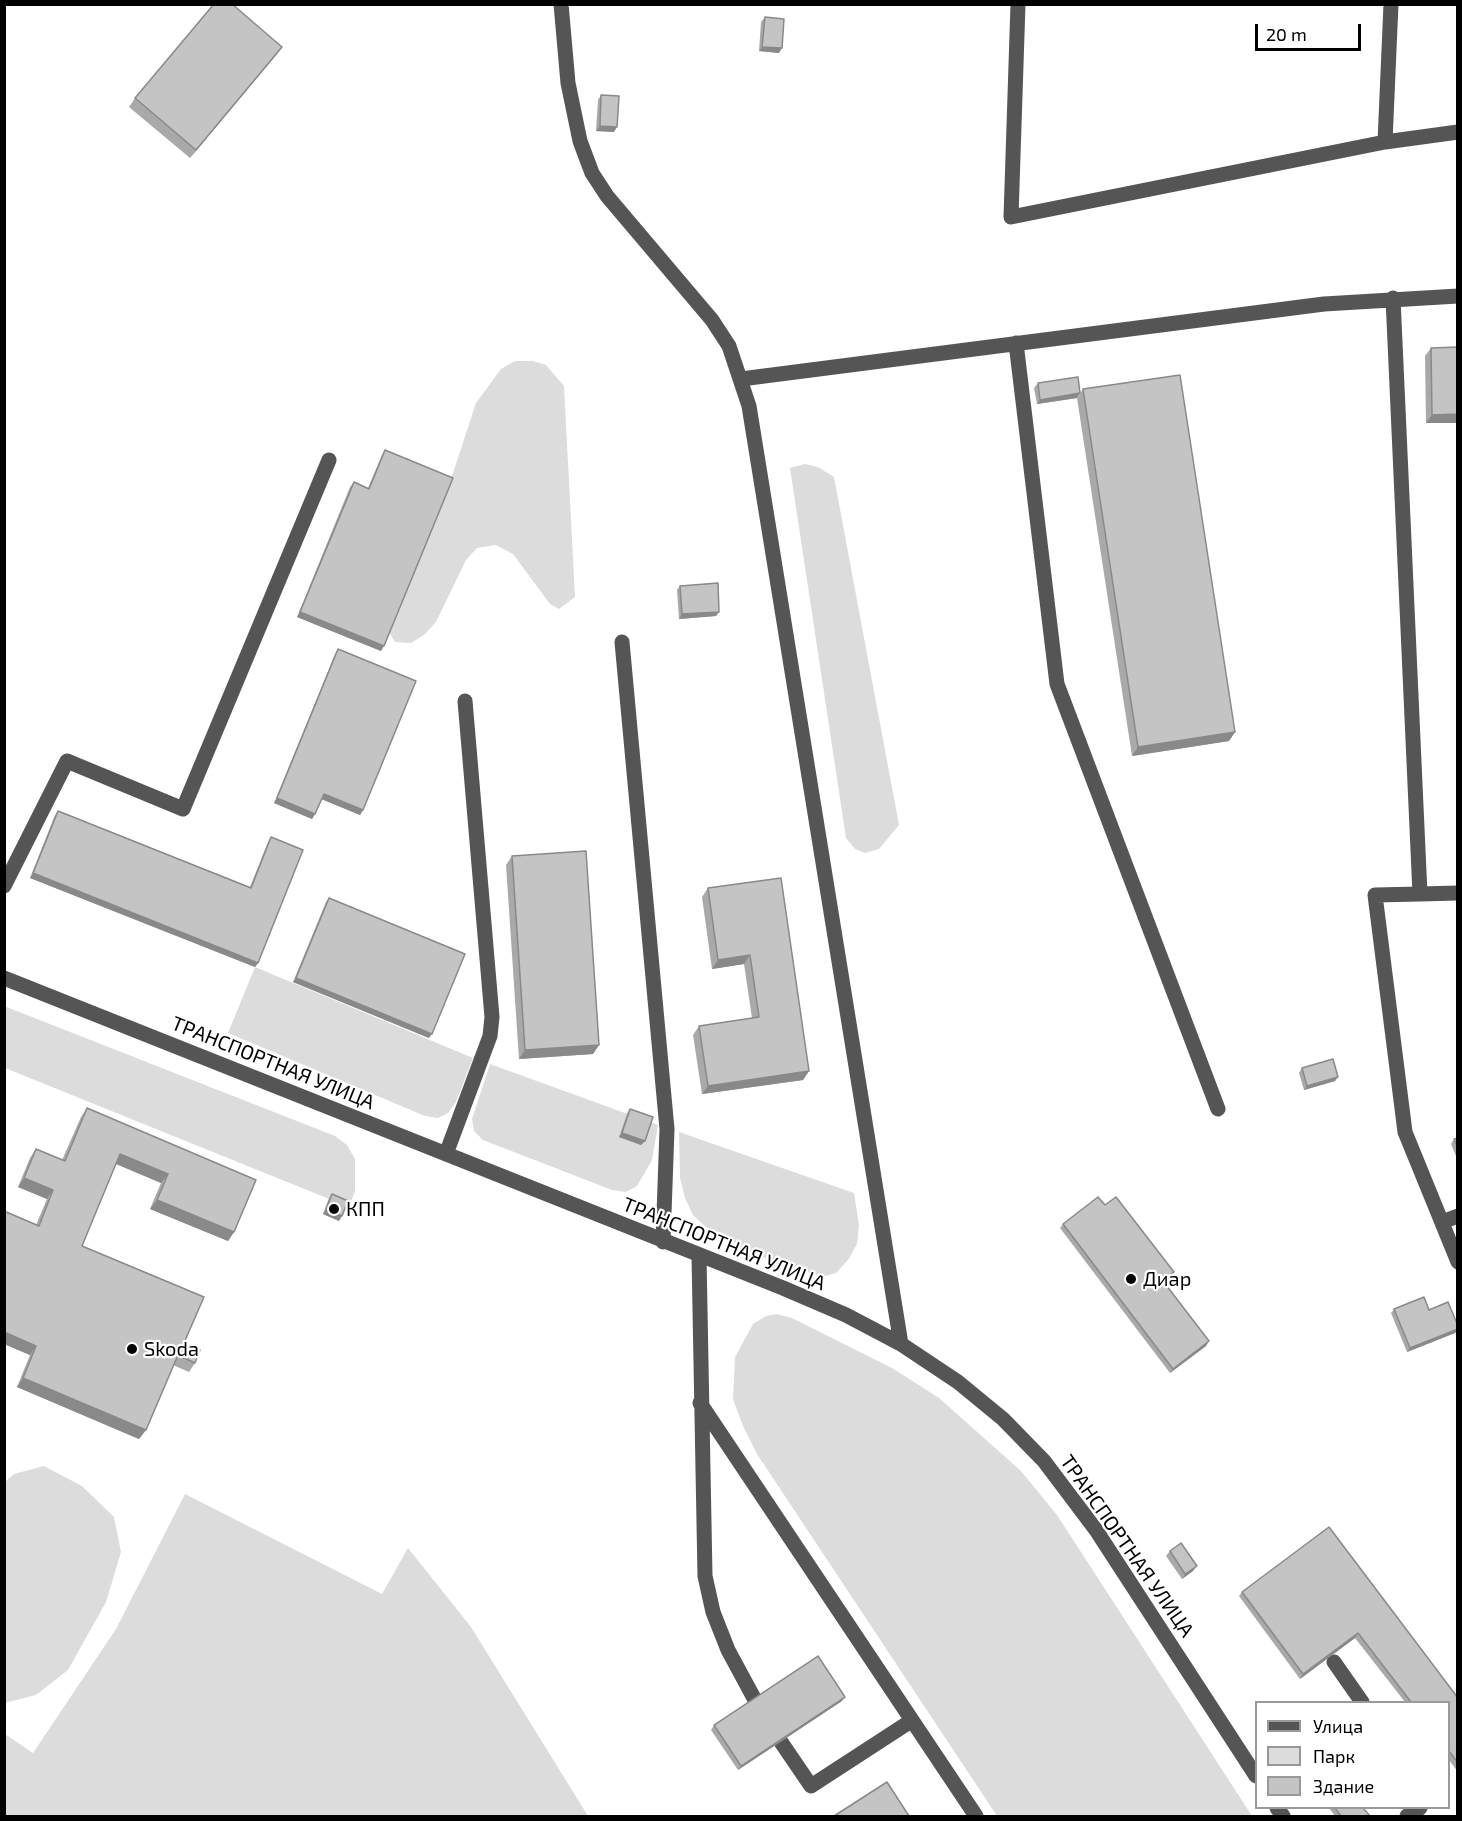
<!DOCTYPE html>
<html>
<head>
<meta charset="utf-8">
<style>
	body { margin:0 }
	#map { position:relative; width:1462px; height:1821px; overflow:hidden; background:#fff; font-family:"Exo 2",sans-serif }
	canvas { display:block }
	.frame { position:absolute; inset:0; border:6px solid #000; pointer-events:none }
	.legend { position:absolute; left:1255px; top:1701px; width:195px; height:108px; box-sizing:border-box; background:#fff; border:2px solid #999; margin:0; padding:8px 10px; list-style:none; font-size:18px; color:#000 }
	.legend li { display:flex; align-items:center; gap:12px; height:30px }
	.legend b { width:30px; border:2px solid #999 }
	.scale { position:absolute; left:1255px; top:24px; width:106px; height:27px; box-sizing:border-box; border:3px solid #000; border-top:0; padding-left:8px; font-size:18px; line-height:21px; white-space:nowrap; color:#000; -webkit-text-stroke:4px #fff; paint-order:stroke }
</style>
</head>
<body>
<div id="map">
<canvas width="1462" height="1821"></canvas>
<div class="frame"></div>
<ul class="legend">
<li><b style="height:8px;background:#555"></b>Улица</li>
<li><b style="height:16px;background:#dcdcdc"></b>Парк</li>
<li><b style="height:16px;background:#c4c4c4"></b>Здание</li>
</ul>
<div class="scale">20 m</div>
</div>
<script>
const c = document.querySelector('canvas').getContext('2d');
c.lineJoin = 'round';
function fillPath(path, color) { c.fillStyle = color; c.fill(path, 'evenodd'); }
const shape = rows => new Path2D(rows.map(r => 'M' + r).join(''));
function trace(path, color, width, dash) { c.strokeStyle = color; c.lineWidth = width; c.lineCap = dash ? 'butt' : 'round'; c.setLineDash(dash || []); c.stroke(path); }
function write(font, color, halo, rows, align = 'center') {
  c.font = font + ' "Exo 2",sans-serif'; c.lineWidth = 4.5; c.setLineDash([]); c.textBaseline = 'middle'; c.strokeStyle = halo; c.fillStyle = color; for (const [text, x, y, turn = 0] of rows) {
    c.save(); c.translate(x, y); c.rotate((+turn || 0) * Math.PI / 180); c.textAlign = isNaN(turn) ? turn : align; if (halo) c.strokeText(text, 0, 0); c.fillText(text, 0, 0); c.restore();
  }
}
const green = shape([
	[515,361,533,361,546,365,564,386,575,597,559,609,550,604,513,554,496,545,477,548,466,560,436,622,424,635,411,643,395,642,389,632,450,482,476,403,501,369],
	[805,464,818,467,834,477,899,825,879,849,865,853,855,849,846,838,790,468],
	[255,967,473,1058,456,1102,448,1113,438,1118,425,1116,228,1033],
	[4,1006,335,1136,347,1145,355,1159,355,1191,349,1207,5,1068],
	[490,1064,658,1125,652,1160,637,1186,626,1192,612,1190,483,1140,474,1131,472,1119],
	[679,1132,854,1193,859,1225,857,1244,848,1260,836,1273,822,1277,757,1255,708,1229,693,1215,685,1198,680,1178],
	[777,1314,792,1318,892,1368,939,1398,1021,1471,1057,1515,1252,1816,997,1816,757,1454,743,1426,733,1399,735,1357,753,1324,766,1316],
	[44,1466,82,1486,114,1517,121,1552,106,1602,68,1670,36,1695,5,1703,5,1482,14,1474],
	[185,1494,382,1594,408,1548,471,1627,588,1816,5,1816,5,1734,33,1753,116,1629]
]);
const minor = shape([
	[561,4,568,83,580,141,592,173,607,196,712,320,729,346,749,406,901,1344],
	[1018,4,1011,217,1385,142,1458,132],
	[1385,142,1391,4],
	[1393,298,1420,894,1375,895,1405,1132,1458,1262],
	[1016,343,1057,684,1218,1109],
	[741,379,1324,304,1458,296],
	[622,642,667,1129,663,1242],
	[4,886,67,761,183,809,329,460],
	[1420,894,1458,893],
	[4,978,783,1288,846,1315,901,1344,958,1382,1003,1419,1044,1461,1096,1530,1256,1776],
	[446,1154,490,1036,492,1017,465,701],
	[1442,1222,1458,1216],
	[699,1256,705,1576,713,1612,728,1650,755,1700],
	[700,1403,976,1816],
	[1334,1662,1362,1702],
	[781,1742,811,1786,911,1721],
	[1277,1808,1283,1816],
	[1407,1816,1420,1808]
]);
const wall = shape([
	[765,17,779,53,759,51,761,22],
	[282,47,276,55,190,158,129,107,135,98],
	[601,95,614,132,596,131,598,100],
	[1458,347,1458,423,1426,423,1425,356,1431,348],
	[1038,383,1077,398,1037,404,1034,388],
	[1083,389,1235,732,1229,741,1132,756,1077,398],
	[385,450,381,651,297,617,350,487,354,482,368,488,382,455],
	[680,586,719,612,716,616,679,619,677,590],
	[338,649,363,810,360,815,322,799,312,819,274,803,335,654],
	[58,811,250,887,268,842,271,837,258,963,255,967,30,878,55,815],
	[512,856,599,1045,593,1054,519,1059,506,865],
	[781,878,809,1071,803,1080,702,1094,693,1035,699,1026,752,1018,744,964,712,969,702,897,708,888],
	[329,898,429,1038,293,982,326,902],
	[1302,1068,1335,1081,1304,1090,1299,1073],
	[87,1108,234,1232,228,1241,150,1209,161,1183,116,1164,82,1246,184,1343,195,1363,189,1372,173,1365,146,1430,139,1439,17,1387,30,1355,4,1344,4,1211,36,1225,47,1199,18,1187,30,1158,36,1149,62,1160,81,1117],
	[630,1109,645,1141,641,1145,619,1137,627,1114],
	[1458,1138,1458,1161,1451,1144,1454,1139],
	[332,1194,339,1221,323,1214,329,1198],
	[1105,1205,1174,1272,1171,1276,1164,1282,1206,1346,1170,1373,1060,1228,1063,1224],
	[1394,1309,1429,1310,1458,1326,1458,1330,1455,1333,1407,1352,1391,1313],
	[1329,1527,1458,1698,1458,1772,1449,1760,1449,1702,1405,1702,1355,1638,1300,1679,1239,1596,1242,1592],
	[1170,1551,1193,1571,1182,1579,1166,1556],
	[842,1701,738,1770,711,1730,714,1725],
	[1329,1808,1363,1808,1370,1816,1335,1816]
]);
const shadedWall = shape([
	[282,47,276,55,190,158,196,150],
	[762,47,782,48,779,53,759,51],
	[600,126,617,127,614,132,596,131],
	[1080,393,1077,398,1037,404,1040,400],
	[1458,414,1458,423,1426,423,1432,415],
	[300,612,384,646,381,651,297,617],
	[719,612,716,616,679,619,682,614],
	[1235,732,1229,741,1132,756,1138,747],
	[324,794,363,810,360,815,321,799],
	[277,798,315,814,312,819,274,803],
	[33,873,258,963,255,967,30,878],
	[750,955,744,964,712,969,718,960],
	[296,978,432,1034,429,1038,293,982],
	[599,1045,593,1054,519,1059,525,1050],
	[809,1071,803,1080,702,1094,708,1086],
	[1338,1077,1335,1081,1304,1090,1307,1086],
	[622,1133,645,1141,641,1145,619,1137],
	[120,1154,168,1174,161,1183,114,1163],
	[24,1178,53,1190,47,1199,18,1187],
	[157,1200,234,1232,228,1241,150,1209],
	[326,1209,342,1216,339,1221,323,1214],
	[1174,1272,1171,1276,1159,1285,1163,1281],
	[1458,1329,1455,1333,1407,1352,1410,1348],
	[4,1332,36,1346,30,1355,4,1344],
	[1209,1341,1206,1346,1170,1373,1173,1369],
	[23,1378,146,1430,139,1439,17,1387],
	[1197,1566,1193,1571,1182,1579,1185,1574],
	[1358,1633,1355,1638,1300,1679,1303,1674],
	[845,1697,842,1701,738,1770,741,1766]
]);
const building = shape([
	[214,4,232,4,282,47,196,150,135,98,214,4],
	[765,17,784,19,782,48,762,47,765,17],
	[601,95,619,96,617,127,600,126,601,95],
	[1458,347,1458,414,1432,415,1431,348,1458,347],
	[1180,375,1235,732,1138,747,1083,389,1180,375],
	[1078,377,1080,393,1040,400,1038,383,1078,377],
	[385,450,453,478,384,646,300,612,354,482,369,489,385,450],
	[718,583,719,612,682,614,680,586,718,583],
	[338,649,416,681,363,810,324,794,315,814,277,798,338,649],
	[58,811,251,888,271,837,303,850,258,963,33,873,58,811],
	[586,851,599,1045,525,1050,512,856,586,851],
	[781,878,809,1071,708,1086,699,1026,759,1017,750,955,718,960,708,888,781,878],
	[329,898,465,954,432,1034,296,978,329,898],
	[1333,1059,1338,1077,1307,1086,1302,1068,1333,1059],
	[87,1108,256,1180,234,1232,157,1200,168,1174,120,1154,82,1246,204,1297,184,1343,200,1350,195,1363,178,1355,146,1430,23,1378,36,1346,4,1332,4,1211,39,1226,53,1190,24,1178,36,1149,65,1161,87,1108],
	[630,1109,653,1117,645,1141,622,1133,630,1109],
	[1458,1138,1458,1148,1454,1139,1458,1138],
	[332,1194,348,1201,342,1216,326,1209,332,1194],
	[1098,1197,1105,1205,1116,1197,1174,1272,1163,1281,1209,1341,1173,1369,1063,1224,1098,1197],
	[1424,1297,1429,1310,1448,1302,1458,1326,1458,1329,1410,1348,1394,1309,1424,1297],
	[1329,1527,1458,1698,1458,1763,1449,1751,1449,1702,1411,1702,1358,1633,1303,1674,1242,1592,1329,1527],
	[1181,1543,1197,1566,1185,1574,1170,1551,1181,1543],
	[818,1656,845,1697,741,1766,714,1725,818,1656],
	[887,1782,909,1816,834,1816,887,1782],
	[1335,1808,1363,1808,1370,1816,1341,1816,1335,1808]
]);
const markers = [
	[334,1209,6,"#000"],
	[1131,1279,6,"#000"],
	[132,1349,6,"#000"]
];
const streetNames = [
	["ТРАНСПОРТНАЯ УЛИЦА",273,1063,22],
	["ТРАНСПОРТНАЯ УЛИЦА",724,1244,22],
	["ТРАНСПОРТНАЯ УЛИЦА",1127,1546,55]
];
const poiNames = [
	["КПП",346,1209],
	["Диар",1143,1279],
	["Skoda",144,1349]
];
fillPath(green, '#dcdcdc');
trace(minor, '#555', 15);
fillPath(wall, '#a9a9a9');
fillPath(shadedWall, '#898989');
fillPath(building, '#c4c4c4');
trace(building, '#898989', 1.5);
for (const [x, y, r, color] of markers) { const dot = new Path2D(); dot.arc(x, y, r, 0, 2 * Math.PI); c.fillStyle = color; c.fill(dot); trace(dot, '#fff', 2); }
write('20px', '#000', '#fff', streetNames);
write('20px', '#000', '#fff', poiNames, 'left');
</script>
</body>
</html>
